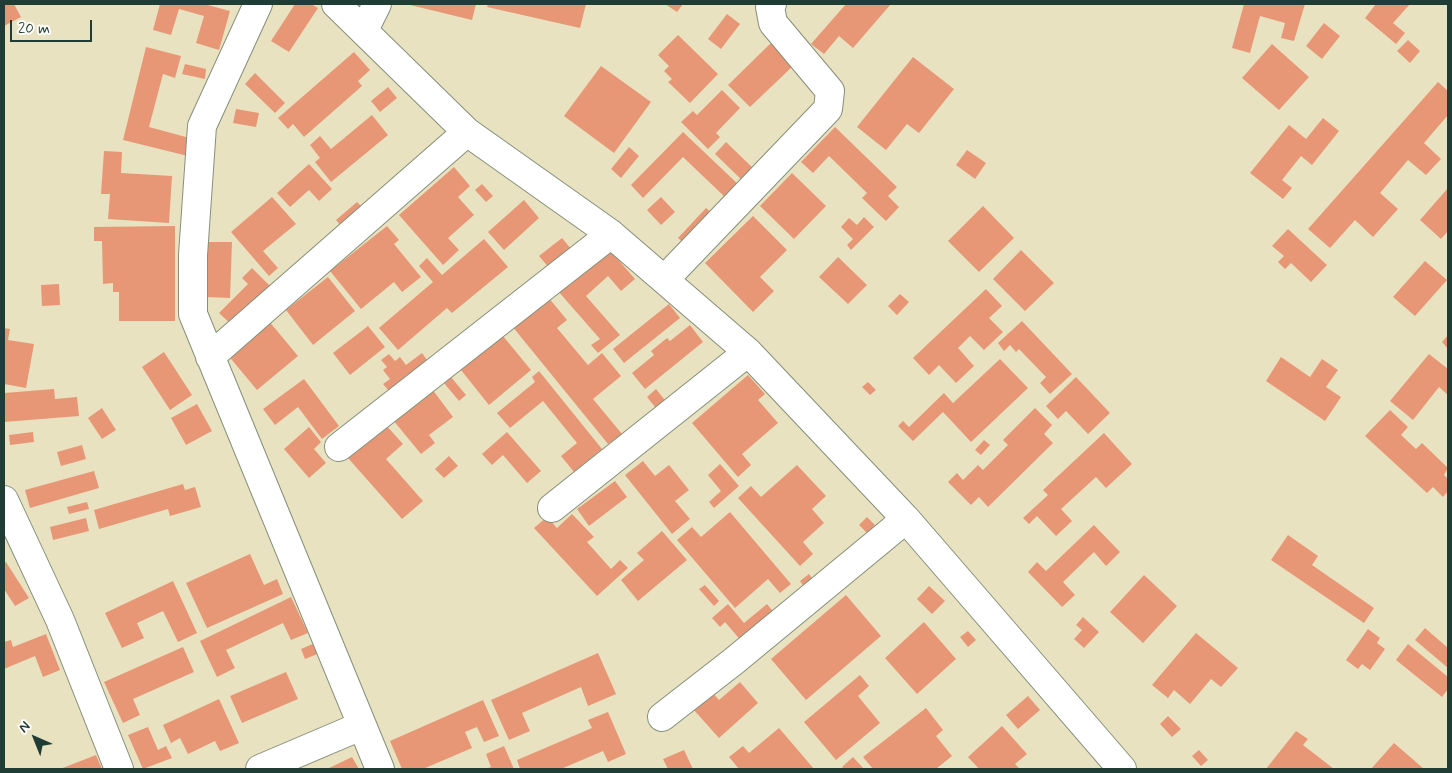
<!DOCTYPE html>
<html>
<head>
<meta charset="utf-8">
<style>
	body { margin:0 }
	#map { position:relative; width:1452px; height:773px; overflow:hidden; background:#e8e2c1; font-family:Mynerve,sans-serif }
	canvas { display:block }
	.frame { position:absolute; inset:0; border:5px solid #1f3d34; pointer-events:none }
	.north { position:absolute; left:10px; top:713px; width:50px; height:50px; -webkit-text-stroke:4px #fdfcf7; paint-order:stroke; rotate:316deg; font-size:14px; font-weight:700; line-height:20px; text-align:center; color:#1f3d34 }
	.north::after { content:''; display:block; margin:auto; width:18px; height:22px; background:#1f3d34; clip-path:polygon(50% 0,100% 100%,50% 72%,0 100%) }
	.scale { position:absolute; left:10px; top:20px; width:82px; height:22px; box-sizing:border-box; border:2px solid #1f3d34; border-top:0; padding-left:6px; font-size:15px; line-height:18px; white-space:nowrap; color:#1f3d34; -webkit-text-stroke:4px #fdfcf7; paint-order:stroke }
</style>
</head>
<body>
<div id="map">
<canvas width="1452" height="773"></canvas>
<div class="frame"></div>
<div class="north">N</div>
<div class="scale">20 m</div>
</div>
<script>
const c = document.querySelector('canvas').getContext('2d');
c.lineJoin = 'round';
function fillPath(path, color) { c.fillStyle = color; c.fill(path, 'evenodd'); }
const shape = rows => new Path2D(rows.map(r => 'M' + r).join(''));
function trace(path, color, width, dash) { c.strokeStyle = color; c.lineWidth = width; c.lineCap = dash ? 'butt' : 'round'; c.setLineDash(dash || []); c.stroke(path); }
const building = shape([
	[4,4,14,4,21,17,4,26],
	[160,4,204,4,230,11,219,50,196,43,204,16,179,9,171,35,153,30],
	[295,4,311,4,318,8,289,52,271,41],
	[406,4,476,4,472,20],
	[488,4,586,4,580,28,487,7],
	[665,4,683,4,677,12],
	[846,4,891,4,853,48,839,36,824,54,811,44],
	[1244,4,1305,4,1294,41,1281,38,1285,23,1260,16,1250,53,1232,48],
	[1376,4,1410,4,1393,23,1405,33,1396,44,1365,18],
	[727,14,740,24,721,49,708,39],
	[1324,23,1340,36,1322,59,1306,46],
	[678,35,718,74,690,103,668,82,672,79,664,71,669,66,658,55],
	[1408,40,1420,51,1410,63,1397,51],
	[771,43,793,66,750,107,728,85],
	[1272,44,1309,77,1279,110,1242,78],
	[146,47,181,56,175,78,163,74,149,127,197,140,192,157,123,140],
	[354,52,370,70,358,81,362,86,304,137,293,124,288,129,278,118],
	[913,57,954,89,919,133,907,124,886,150,857,127],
	[185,64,206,69,205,79,182,74],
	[601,66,651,102,614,153,564,116],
	[255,73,285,103,275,113,245,84],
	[1438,82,1448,91,1448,115,1424,143,1441,159,1426,175,1408,160,1380,193,1398,209,1373,237,1355,220,1330,248,1308,229],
	[388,87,397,98,380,112,371,101],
	[722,90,740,108,716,133,720,137,708,149,681,122,693,111,697,115],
	[236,109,259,113,256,127,233,123],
	[372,115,388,135,331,182,315,162,320,158,310,145,320,136,331,149],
	[1323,118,1339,131,1312,165,1301,156,1282,180,1292,188,1283,199,1250,173,1289,125,1306,139],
	[835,127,897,187,888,196,899,207,886,221,862,198,867,193,829,156,813,173,801,162],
	[683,132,740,186,727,199,683,157,643,198,631,185],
	[726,142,756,171,745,183,715,154],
	[629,147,639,156,621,178,611,169],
	[967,150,986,163,975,179,956,165],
	[104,151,122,152,121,173,172,176,169,223,108,219,110,194,101,194],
	[309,164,332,189,319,201,309,190,290,207,277,193],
	[454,167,470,186,458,197,474,215,448,238,459,250,443,265,399,215],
	[792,173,826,206,794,239,760,206],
	[482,184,493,196,486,202,475,190],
	[1448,188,1448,231,1441,239,1420,220],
	[272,197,296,224,263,251,278,268,269,276,231,232],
	[661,197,675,212,661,225,647,210],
	[524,200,539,218,504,250,488,232],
	[357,202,363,208,341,226,336,220],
	[983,206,1014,238,979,272,948,241],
	[706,208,714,215,687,246,678,238],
	[753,216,787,250,760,277,774,291,753,312,705,263],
	[864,217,874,227,851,250,847,245,853,239,841,227,849,218,857,225],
	[175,226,175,321,119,321,119,292,113,292,113,283,103,284,102,241,94,241,94,227],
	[387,226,399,240,394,244,421,277,402,292,394,282,361,309,330,271],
	[1288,229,1327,265,1311,282,1291,263,1285,269,1278,262,1284,256,1272,246],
	[562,238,572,250,550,269,539,256],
	[484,239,508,267,452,313,447,308,398,350,379,328,433,282,419,266,427,258,442,275],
	[208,242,232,242,230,298,205,297],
	[608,248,635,279,621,291,608,276,586,296,620,335,598,353,591,345,600,339,558,291],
	[1021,250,1054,283,1025,311,993,279],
	[838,257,867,285,848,304,819,277],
	[1425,261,1447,280,1415,316,1393,297],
	[252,268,273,289,234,327,219,313,248,284,242,278],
	[328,277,355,311,313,345,286,310],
	[59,284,60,305,42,306,41,285],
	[986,289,1002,306,989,318,1003,332,984,350,970,336,958,348,974,366,956,383,939,365,929,375,913,358],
	[900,294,909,302,897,315,888,306],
	[548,297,567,320,557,328,588,365,602,353,621,376,593,399,622,434,608,444,512,326],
	[669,304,680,318,624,363,613,349],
	[268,320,298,356,257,390,227,354],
	[1022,321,1072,374,1050,394,1040,383,1046,377,1019,349,1016,352,1010,345,1004,351,998,343],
	[690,325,703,342,645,389,632,373,654,355,651,351,667,338,670,341],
	[368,326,385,347,350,375,333,353],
	[4,328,10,329,8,340,34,344,26,388,4,384],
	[1448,335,1448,349,1442,342],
	[503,336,531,370,489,405,461,370],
	[164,352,192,395,170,410,142,367],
	[422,353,427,360,389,391,383,384,390,379,383,370,387,367,381,360,389,354,395,361,400,357,406,365],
	[1429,354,1448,369,1448,395,1439,387,1413,420,1390,401],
	[1281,357,1310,377,1322,359,1338,370,1326,387,1341,397,1325,421,1266,381],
	[1000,359,1028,388,971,442,943,412,913,441,898,426,903,421,909,427,944,393,953,403],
	[539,371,602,449,574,472,561,456,577,443,543,401,510,428,497,413,535,382,532,377],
	[748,375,765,394,758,400,778,423,742,454,751,465,738,477,692,423],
	[451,377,466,395,459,401,444,383],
	[1076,377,1110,413,1088,434,1066,411,1058,419,1046,406],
	[304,379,339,426,322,439,298,407,275,425,263,409],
	[868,382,876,390,870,395,862,387],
	[54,389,55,399,77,397,79,416,4,422,4,393],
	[432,389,453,417,429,435,435,443,421,454,393,420],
	[656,389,668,404,659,412,647,397],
	[197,404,212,431,186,445,171,418],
	[102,408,116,430,102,439,88,418],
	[1035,408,1052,425,1044,434,1053,443,988,507,979,497,971,505,948,482,957,473,963,480,978,465,983,470,1008,445,1003,440],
	[1390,410,1408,427,1401,435,1416,449,1422,443,1448,468,1444,475,1448,479,1448,491,1443,497,1433,487,1427,493,1365,436],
	[385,424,403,444,386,459,423,501,402,519,348,458],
	[309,427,321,442,314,449,326,463,309,478,284,449],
	[33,432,34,442,10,445,9,435],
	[507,432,541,471,527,483,503,455,492,465,482,454],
	[1104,433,1132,464,1106,488,1096,477,1061,509,1072,521,1056,536,1037,516,1029,524,1023,518,1048,495,1043,490],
	[984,440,990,445,981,455,975,450],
	[82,445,86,459,61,466,57,452],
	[449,456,458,466,444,478,435,469],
	[643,461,655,476,669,465,689,490,675,501,690,519,672,534,625,475],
	[720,464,739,486,714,508,709,502,721,491,708,475],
	[797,465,826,496,812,509,824,523,803,542,813,554,800,566,738,498,751,486,761,497],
	[94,471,99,488,30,508,25,490],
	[615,481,627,497,589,526,577,509],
	[183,484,185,490,195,487,201,507,170,516,168,509,99,529,94,510],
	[87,502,89,509,69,514,67,507],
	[730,512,791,584,780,593,768,579,735,608,677,540,692,527,701,537],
	[572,514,594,537,587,542,611,569,620,560,628,568,597,596,534,528,547,517,557,528],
	[867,517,875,525,867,533,859,525],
	[86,518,89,531,53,540,50,527],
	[1094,525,1120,552,1106,566,1094,552,1063,582,1075,595,1062,607,1028,572,1037,562,1046,571],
	[662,531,687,560,638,601,621,580,644,560,637,553],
	[1288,535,1318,556,1312,565,1374,608,1364,623,1271,560],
	[250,554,264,585,277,579,283,594,207,628,186,583],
	[6,562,29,598,15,606,4,589,4,563],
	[809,574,814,581,805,588,800,581],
	[1144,575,1177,606,1143,643,1110,612],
	[173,581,197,633,178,642,163,611,137,623,144,638,122,648,105,613],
	[705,585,719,601,714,606,699,589],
	[929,586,945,601,932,614,917,599],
	[846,595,881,636,806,700,771,659],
	[291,597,308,633,291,640,283,623,226,650,235,668,217,677,200,641],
	[728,604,744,623,767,604,776,615,743,643,725,622,720,627,712,618],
	[1083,617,1099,632,1084,648,1074,639,1082,630,1076,625],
	[924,622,956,659,917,694,885,658],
	[1425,628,1448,648,1448,668,1415,640],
	[1368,629,1380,638,1377,643,1385,649,1370,670,1362,664,1358,669,1346,660],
	[968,631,976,640,968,647,960,637],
	[1196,633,1238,668,1221,687,1211,679,1190,704,1174,690,1168,698,1152,685],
	[46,634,60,670,43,677,35,656,4,669,4,642,11,640,13,647],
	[315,643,320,653,305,659,301,649],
	[1408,644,1448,677,1448,689,1442,697,1396,660],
	[183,647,194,672,133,699,140,715,123,723,104,682],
	[598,653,616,694,588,706,581,687,522,713,530,731,509,740,491,700],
	[286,672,298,699,242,723,230,696],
	[860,675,869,686,858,696,880,723,836,760,804,722],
	[740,682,758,703,719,738,693,709,712,692,719,700],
	[1028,696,1040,710,1018,729,1006,715],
	[219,699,239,743,220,751,215,741,188,754,180,738,171,743,163,725],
	[483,700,499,736,484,742,477,727,465,732,472,748,423,769,402,769,390,741],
	[926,708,943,730,936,736,952,756,936,769,873,769,863,757],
	[608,712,626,754,608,762,603,751,561,769,520,769,517,760,592,728,588,720],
	[1168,716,1181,729,1172,737,1160,724],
	[1002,726,1027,754,1015,764,1020,769,979,769,968,757],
	[148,727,158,750,166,746,172,758,143,769,128,735],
	[779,728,814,769,739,769,729,757,743,746,749,753],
	[1296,731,1308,739,1303,745,1334,769,1266,769],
	[1394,743,1424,769,1371,769],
	[504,746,514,769,485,769,491,767,486,754],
	[684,750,693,769,668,769,663,759],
	[1199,750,1208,760,1201,766,1192,756],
	[96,755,102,769,60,769],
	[352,757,359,769,327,769],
	[853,757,864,769,844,769,842,767]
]);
const street = shape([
	[258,4,202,126,193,255,193,314,380,769],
	[336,4,467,132,611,234,748,352,906,519,1122,769],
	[364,30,377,4],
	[665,279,828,109,830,91,773,23,770,7,772,4],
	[210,357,467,132],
	[339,447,611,234],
	[4,500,60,620,119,769],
	[552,508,748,352],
	[662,717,734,661,906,519],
	[260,769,361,726]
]);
fillPath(building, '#e89776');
trace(street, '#84907a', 30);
trace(street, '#fff', 28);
</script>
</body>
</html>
